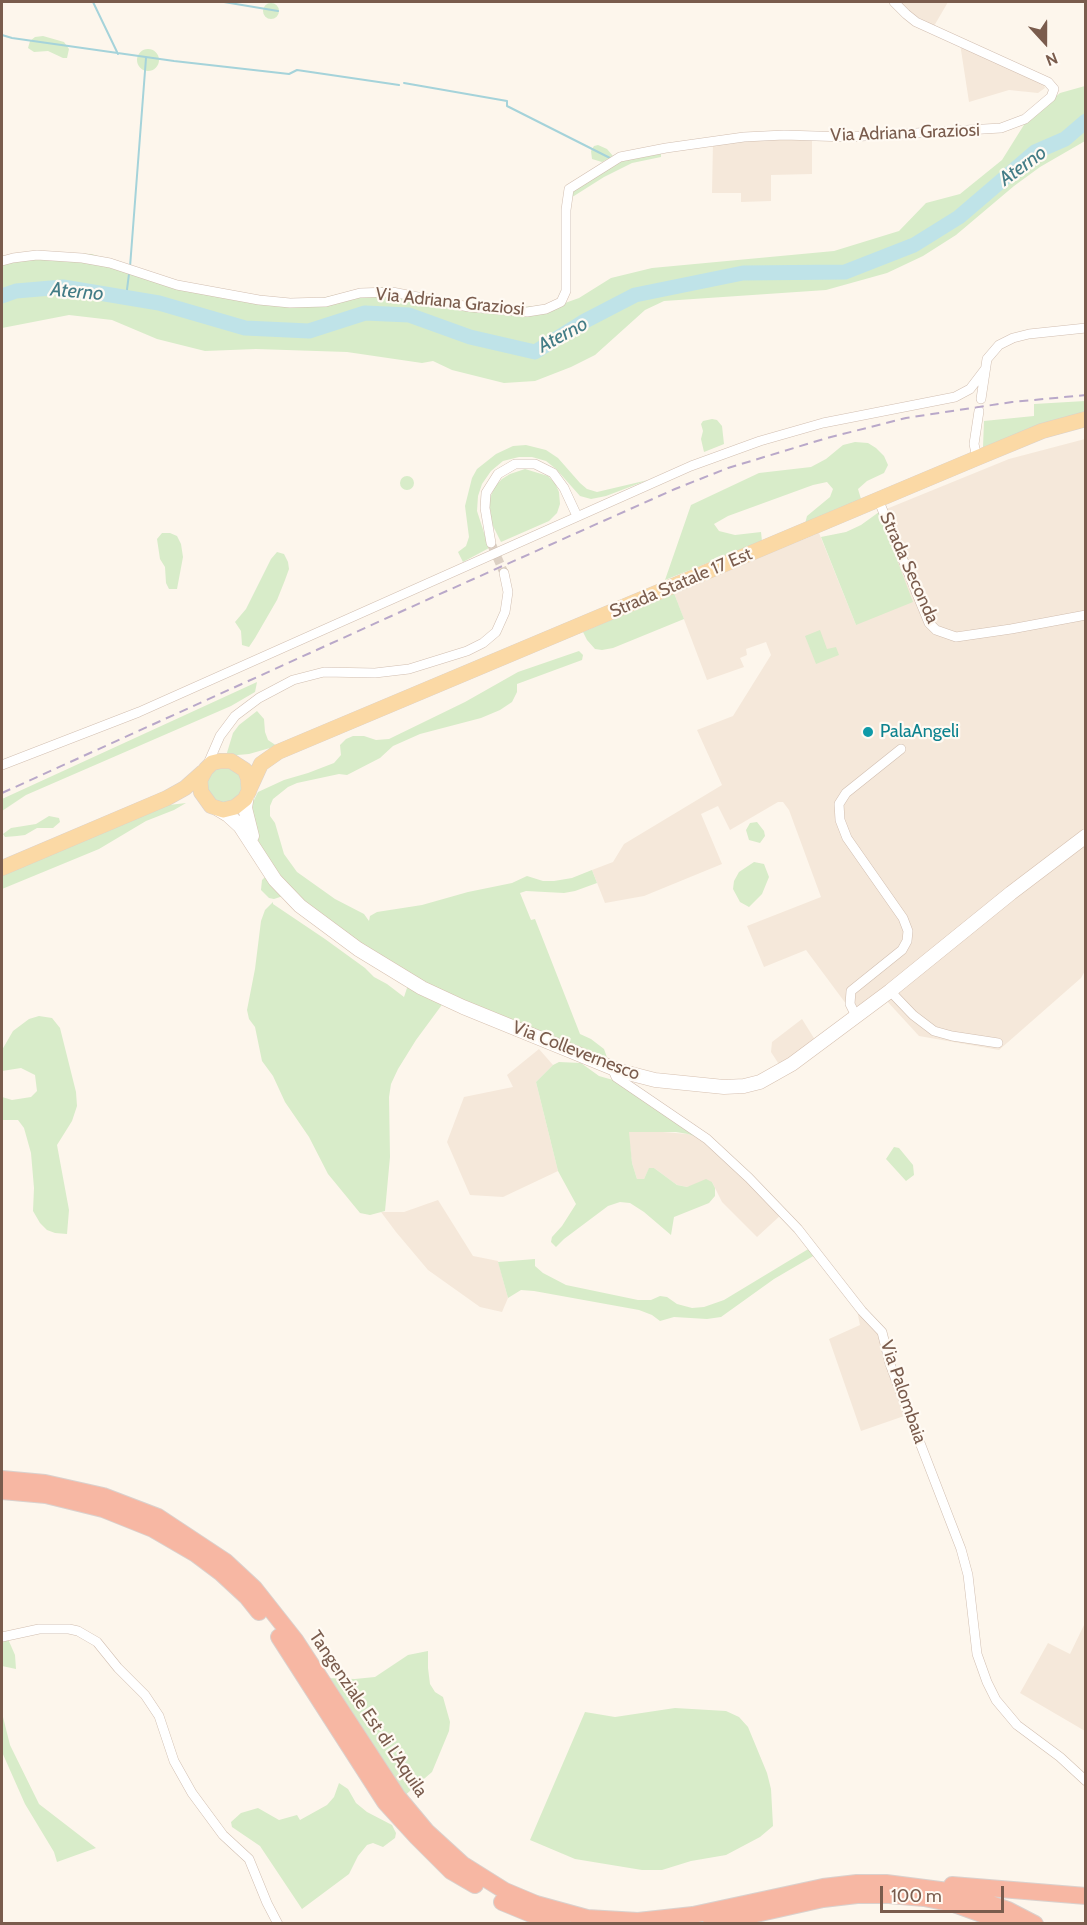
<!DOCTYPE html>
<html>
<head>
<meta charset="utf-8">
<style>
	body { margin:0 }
	#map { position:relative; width:1087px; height:1925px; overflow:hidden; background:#fdf6ec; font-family:Cabin,sans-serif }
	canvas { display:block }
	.frame { position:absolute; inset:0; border:3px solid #7a5c4d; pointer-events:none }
	.north { position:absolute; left:1015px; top:12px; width:60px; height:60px; -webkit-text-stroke:4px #fffaf3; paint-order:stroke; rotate:159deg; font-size:16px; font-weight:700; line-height:24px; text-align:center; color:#7a5c4d }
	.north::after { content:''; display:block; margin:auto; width:21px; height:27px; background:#7a5c4d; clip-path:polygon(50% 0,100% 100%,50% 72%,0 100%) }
	.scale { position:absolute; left:880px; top:1886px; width:124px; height:27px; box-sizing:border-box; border:3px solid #7a5c4d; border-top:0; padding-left:8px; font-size:18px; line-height:21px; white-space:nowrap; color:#7a5c4d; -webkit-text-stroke:4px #fffaf3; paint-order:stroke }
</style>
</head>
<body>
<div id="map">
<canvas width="1087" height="1925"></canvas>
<div class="frame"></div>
<div class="north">N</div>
<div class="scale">100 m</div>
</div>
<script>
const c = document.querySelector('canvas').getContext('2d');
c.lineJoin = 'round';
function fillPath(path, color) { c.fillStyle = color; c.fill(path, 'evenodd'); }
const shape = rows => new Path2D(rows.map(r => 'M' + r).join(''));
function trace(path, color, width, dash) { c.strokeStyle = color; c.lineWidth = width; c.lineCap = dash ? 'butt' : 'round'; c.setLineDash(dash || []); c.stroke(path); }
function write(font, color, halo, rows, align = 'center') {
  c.font = font + ' Cabin,sans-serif'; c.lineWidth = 4.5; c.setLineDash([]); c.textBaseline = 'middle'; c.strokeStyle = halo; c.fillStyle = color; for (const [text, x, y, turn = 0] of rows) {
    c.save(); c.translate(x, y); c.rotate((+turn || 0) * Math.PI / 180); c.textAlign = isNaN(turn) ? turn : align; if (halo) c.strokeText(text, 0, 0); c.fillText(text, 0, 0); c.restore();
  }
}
const residential = shape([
	[900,2,948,2,934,26,910,13],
	[959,37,1042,76,1045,88,1038,93,1009,90,969,102],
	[756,138,812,139,812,174,771,175,771,201,741,202,741,193,712,193,713,142],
	[1085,439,1086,969,1081,978,999,1050,919,1036,886,1000,858,1020,806,950,764,967,747,926,821,897,789,810,783,802,778,802,730,830,718,806,701,814,722,864,644,896,605,903,592,870,613,862,624,844,722,785,697,730,733,716,771,655,766,642,746,649,747,655,740,658,744,667,707,680,674,593,819,533,856,625,879,512,1009,459],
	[802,1019,817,1043,782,1069,771,1052,772,1042],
	[539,1049,553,1065,536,1082,558,1171,503,1197,470,1195,447,1142,464,1097,513,1087,507,1075],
	[650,1131,688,1134,702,1139,782,1214,757,1237,722,1202,712,1182,687,1187,677,1185,654,1168,649,1169,644,1179,637,1179,632,1163,628,1132],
	[438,1200,473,1256,498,1261,508,1298,502,1312,480,1307,428,1270,396,1232,381,1212,404,1212],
	[857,1310,880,1331,907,1415,861,1431,829,1339,860,1325],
	[1085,1623,1085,1731,1020,1693,1048,1643,1070,1654]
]);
const green = shape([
	'263 11a8 8 0 1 1 16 0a8 8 0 1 1-16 0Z',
	[43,36,64,42,69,49,67,58,63,58,48,51,34,52,28,48,30,41,35,37],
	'137 60a11 11 0 1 1 22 0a11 11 0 1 1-22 0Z',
	[1085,86,1085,141,1040,167,1014,186,956,235,923,256,887,273,826,290,664,301,645,310,595,355,571,367,535,381,504,383,452,370,433,361,422,363,347,352,256,349,205,351,157,339,112,320,69,315,2,328,2,256,13,254,37,252,92,254,172,281,258,297,287,299,322,298,355,290,386,287,468,302,523,307,565,303,579,298,611,278,652,268,834,251,899,231,926,203,960,194,1002,160,1027,120,1060,93],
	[598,145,607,149,613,156,602,162,592,159,591,151,594,146],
	[661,152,661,157,632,163,604,177,566,201,567,192,625,158],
	[1085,401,1085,417,991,448,983,447,984,421,1034,416,1034,404],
	[712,419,717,420,722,426,724,444,704,452,701,439,703,431,701,424,703,421],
	[855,442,868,443,876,448,884,456,888,465,884,473,867,481,858,489,861,499,805,524,807,516,830,497,833,489,827,482,813,485,728,516,714,524,719,531,735,535,761,532,762,541,665,580,691,505,759,473,811,467,826,459,843,445],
	[526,445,546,450,558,458,580,483,587,489,597,492,648,480,606,496,591,499,580,496,556,469,546,461,532,457,519,457,503,461,491,471,482,484,478,496,477,511,489,548,463,562,458,552,466,546,469,537,465,506,472,478,477,469,496,454,513,446],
	[525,469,548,476,555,483,559,492,560,504,557,513,549,521,501,542,492,524,490,509,490,498,495,486,502,479,510,474],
	'400 483a7 7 0 1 1 14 0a7 7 0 1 1-14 0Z',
	[879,512,913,602,856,625,821,537,846,532,861,525],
	[162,533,170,533,177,536,181,544,183,557,177,589,169,589,166,583,165,567,160,559,157,539],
	[277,552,284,554,288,562,289,569,285,580,277,600,255,638,249,647,242,645,241,631,235,622,246,609,271,559],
	[674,593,684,619,613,648,602,650,595,649,587,640,583,632],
	[820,630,827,649,836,647,839,655,816,664,805,636],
	[579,651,583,655,582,660,517,684,517,692,512,702,500,710,481,718,420,734,393,746,380,758,347,775,339,774,297,783,288,787,273,799,270,806,270,816,275,823,284,854,297,872,335,899,364,914,369,921,370,916,377,912,422,905,468,892,512,883,527,876,543,881,554,881,572,878,592,870,597,883,575,891,564,893,526,891,520,893,531,920,535,919,580,1034,591,1039,604,1049,609,1063,451,997,383,959,293,893,262,850,256,836,252,804,258,792,284,780,308,773,334,763,341,755,340,745,346,739,353,736,364,736,376,740,389,739,465,702,518,672],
	[257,682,255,692,231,706,26,795,2,811,2,799],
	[257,711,264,719,265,732,268,740,277,746,249,754,226,756,233,733,239,725],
	[223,766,240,774,242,794,229,804,219,804,205,790,208,774],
	[186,803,174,810,146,821,99,849,2,889,2,874,169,805],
	[49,816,59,818,60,822,53,828,37,828,25,835,17,836,5,837,3,834,11,828,36,824],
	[757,822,764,831,765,836,760,843,749,840,746,830,750,823],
	[754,862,764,864,769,877,762,894,749,907,740,902,733,889,734,881,739,872],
	[267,875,283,896,274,899,269,898,261,890,262,880],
	[273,902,273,904,325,939,365,968,374,977,387,984,404,997,409,982,444,1002,416,1040,398,1069,391,1084,389,1097,390,1157,385,1211,370,1215,360,1213,328,1174,309,1137,285,1102,273,1076,262,1061,255,1027,249,1019,247,1010,255,969,261,921,265,910],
	[39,1016,52,1018,60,1028,76,1092,77,1106,72,1121,57,1145,69,1210,67,1234,55,1233,47,1230,40,1223,33,1211,34,1188,31,1153,24,1128,18,1120,2,1120,2,1097,12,1100,31,1097,37,1091,35,1075,21,1068,2,1071,2,1050,13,1031,29,1019],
	[559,1062,581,1063,599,1076,613,1080,702,1139,688,1134,676,1132,629,1132,632,1163,637,1179,644,1179,649,1168,654,1168,677,1185,687,1187,706,1179,712,1182,715,1188,715,1196,709,1203,674,1217,671,1235,644,1212,630,1203,620,1202,608,1206,564,1239,556,1247,551,1242,552,1237,562,1226,576,1204,558,1171,536,1082,553,1065],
	[894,1147,899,1148,913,1165,914,1175,906,1181,886,1159],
	[810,1248,815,1255,774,1279,721,1317,707,1319,674,1317,660,1321,652,1315,639,1310,534,1291,521,1290,508,1298,498,1262,535,1259,535,1266,543,1273,566,1285,638,1300,651,1300,660,1296,667,1297,677,1304,692,1308,704,1307,724,1300],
	[8,1639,15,1655,16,1669,2,1666,2,1640],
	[428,1651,428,1668,430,1684,435,1692,443,1697,450,1722,449,1731,432,1772,403,1797,326,1678,355,1679,375,1677,408,1655],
	[675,1708,726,1711,739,1717,748,1727,767,1773,771,1789,773,1826,760,1837,726,1855,691,1861,662,1870,642,1870,575,1859,530,1840,585,1712,615,1717],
	[2,1713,10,1745,39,1804,96,1848,57,1862,54,1852,25,1804,2,1752],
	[339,1783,348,1789,356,1803,367,1812,392,1825,396,1833,395,1838,383,1847,373,1843,367,1845,358,1856,349,1874,302,1909,260,1846,232,1827,231,1822,241,1813,258,1808,279,1820,297,1815,300,1820,327,1805,334,1797]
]);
const stream = shape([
	[93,2,118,54],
	[224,2,278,11],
	[2,35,12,38,174,61,289,74,297,70,399,85],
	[404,83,507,101,507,106,610,158],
	[130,267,146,58],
	[126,297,129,274]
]);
const river = shape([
	[2,296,16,291,63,287,159,303,245,328,309,331,365,313,409,315,470,337,535,352,583,322,635,295,743,273,845,272,914,245,959,217,1035,152,1065,139,1086,121]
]);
const streetTunnel = shape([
	[491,543,504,573]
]);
const street = shape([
	[2,261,13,258,37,255,82,258,110,263,177,285,259,300,290,303,326,302,360,293,392,292,469,307,527,312,546,309,561,302,566,291,566,210,569,189,620,157,666,148,744,137,784,135,848,137,1001,128,1025,119,1051,97,1054,89,1048,82,916,22,906,14,894,2],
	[981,399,987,359,999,345,1013,338,1029,334,1086,328],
	[977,458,974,444,979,411],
	[878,499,929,623,936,630,956,637,1011,629,1086,615],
	[491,543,485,508,486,493,498,474,515,464,535,464,553,473,564,488,577,516],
	[2,765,139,712,691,466,760,441,823,423,955,397,970,389,986,368],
	[207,766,220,736,235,716,259,698,293,680,324,672,375,673,409,669,467,651,483,643,496,632,505,612,508,592,504,573],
	[890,991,913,1015,934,1031,952,1036,998,1043],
	[856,1016,850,1004,851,991,902,950,907,941,908,931,903,918,847,838,840,820,839,804,846,793,901,749],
	[612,1068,616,1077,707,1139,749,1178,798,1229,862,1311,882,1332,890,1364,905,1404,961,1549,968,1575,977,1654,987,1682,996,1700,1017,1725,1060,1757,1086,1781],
	[2,1637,39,1629,69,1629,78,1631,97,1642,118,1668,145,1695,159,1716,174,1761,192,1793,223,1835,249,1859,267,1903,278,1924]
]);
const secondary = shape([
	[247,795,245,808,252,836],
	[218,809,228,815,240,826,275,880,300,906,358,949,422,988,463,1007,620,1071,655,1080,724,1087,744,1086,760,1082,792,1064,890,991,1011,893,1086,836]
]);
const primary = shape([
	[249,791,248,778,245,770,231,761,220,761,212,763,206,769,200,780,201,792,211,806,223,810,235,807,245,799,261,764,278,752,977,458,1042,431,1086,419],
	[2,868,167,798,185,788,203,772]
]);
const highway = shape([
	[2,1479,45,1483,103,1496,158,1517,226,1562,254,1588,295,1640,397,1796,427,1832,462,1864,505,1891,536,1904,587,1918,638,1921,693,1915,823,1887,857,1883,886,1883,948,1891,977,1899,1008,1910,1035,1924],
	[2,1491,46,1495,103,1509,153,1529,196,1554,220,1572,247,1597,259,1612],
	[279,1637,385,1802,417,1837,451,1871,475,1885],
	[952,1885,1086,1896],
	[502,1902,531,1914,562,1924],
	[711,1924,823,1899,857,1895,889,1895,924,1898,954,1904,1009,1924]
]);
const rail = shape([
	[2,793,431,598,675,489,728,468,827,438,906,418,1012,402,1086,395]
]);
const markers = [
	[868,732,6,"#0f9aa8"]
];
const streetNames = [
	["Via Adriana Graziosi",905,133,-2],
	["Via Adriana Graziosi",450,302,6],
	["Strada Seconda",909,568,66],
	["Strada Statale 17 Est",681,583,-23],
	["Via Collevernesco",576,1051,21],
	["Via Palombaia",903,1392,71],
	["Tangenziale Est di L'Aquila",368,1714,56]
];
const cultureNames = [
	["PalaAngeli",880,732]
];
const waterNames = [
	["Aterno",1023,166,-36],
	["Aterno",77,292,5],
	["Aterno",563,335,-28]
];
fillPath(residential, '#f5e8da');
fillPath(green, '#d8ecc9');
trace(stream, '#a5d3da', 2);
trace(river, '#bfe3e8', 15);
trace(streetTunnel, '#dcd0c4', 9, [9, 4.5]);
trace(street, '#d1beb0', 10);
trace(secondary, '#d6c0b0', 15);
trace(primary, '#dad1cd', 16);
trace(highway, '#dad1cd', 18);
trace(street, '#fff', 9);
trace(secondary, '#fff', 14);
trace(primary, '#fbd9a5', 15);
trace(highway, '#f7b7a3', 16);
trace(rail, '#b9a8c9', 2, [9, 6]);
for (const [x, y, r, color] of markers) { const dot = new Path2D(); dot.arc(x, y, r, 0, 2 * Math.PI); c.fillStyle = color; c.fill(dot); trace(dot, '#fffaf3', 2); }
write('18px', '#7a5c4d', '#fffaf3', streetNames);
write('18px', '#0d838f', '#fffaf3', cultureNames, 'left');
write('italic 20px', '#437c86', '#fffaf3', waterNames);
</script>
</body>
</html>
